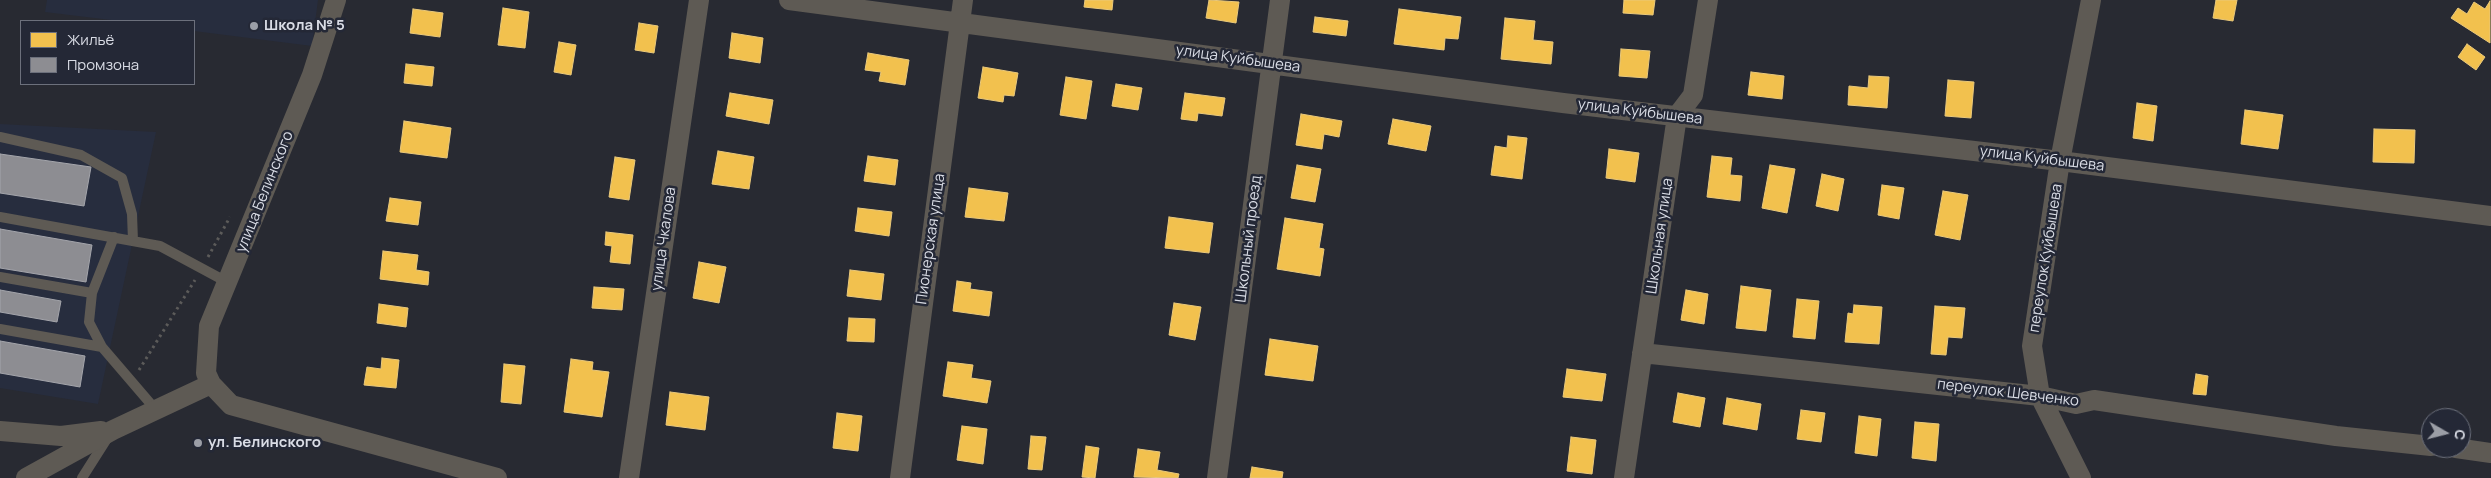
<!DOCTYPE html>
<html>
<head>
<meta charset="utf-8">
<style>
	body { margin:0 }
	#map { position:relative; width:2491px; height:478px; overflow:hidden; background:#282a32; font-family:Manrope,sans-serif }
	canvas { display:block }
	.legend { position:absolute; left:20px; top:20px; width:175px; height:65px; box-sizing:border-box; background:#242836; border:1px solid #6c707c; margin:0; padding:6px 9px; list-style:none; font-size:15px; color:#d9dce5 }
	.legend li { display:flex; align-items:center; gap:10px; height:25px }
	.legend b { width:25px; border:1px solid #6c707c }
	.north { position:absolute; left:2421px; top:408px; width:50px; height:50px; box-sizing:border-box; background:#242836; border:1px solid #6c707c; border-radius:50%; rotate:98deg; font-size:14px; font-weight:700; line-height:20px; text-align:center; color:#d9dce5 }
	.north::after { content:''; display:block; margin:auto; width:18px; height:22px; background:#9b9ea6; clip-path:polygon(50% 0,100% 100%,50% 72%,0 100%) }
</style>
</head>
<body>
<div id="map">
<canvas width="2491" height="478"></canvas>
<ul class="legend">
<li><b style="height:14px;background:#f2c14e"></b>Жильё</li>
<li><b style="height:14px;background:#8d8d92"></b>Промзона</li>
</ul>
<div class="north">С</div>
</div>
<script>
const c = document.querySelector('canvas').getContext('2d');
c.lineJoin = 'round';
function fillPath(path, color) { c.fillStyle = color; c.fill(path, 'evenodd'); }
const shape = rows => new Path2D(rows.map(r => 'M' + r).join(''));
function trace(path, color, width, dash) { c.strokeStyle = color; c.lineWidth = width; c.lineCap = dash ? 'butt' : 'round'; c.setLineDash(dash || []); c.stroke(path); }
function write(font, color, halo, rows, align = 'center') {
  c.font = font + ' Manrope,sans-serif'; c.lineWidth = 5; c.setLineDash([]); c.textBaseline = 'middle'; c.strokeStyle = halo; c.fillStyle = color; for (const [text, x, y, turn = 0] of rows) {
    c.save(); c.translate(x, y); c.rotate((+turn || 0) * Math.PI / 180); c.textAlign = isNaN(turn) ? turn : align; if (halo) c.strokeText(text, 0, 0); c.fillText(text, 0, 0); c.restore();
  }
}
const built = shape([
	[47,0,318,0,312,46,194,31,194,21,119,21,45,12],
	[0,124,156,132,98,404,0,388]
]);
const homes = shape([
	[1085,0,1113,0,1112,10,1084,7,1085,0],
	[1209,0,1239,2,1236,23,1206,18,1209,0],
	[1624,0,1655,0,1653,15,1623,13,1624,0],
	[2216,0,2237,0,2233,21,2213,18,2216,0],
	[2490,1,2490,43,2451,18,2458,8,2467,14,2474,2,2485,9,2490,1],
	[503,8,529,12,525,48,498,45,503,8],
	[413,9,443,13,440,37,410,33,413,9],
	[1399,9,1461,17,1458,39,1445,38,1444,50,1394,44,1399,9],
	[1315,17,1348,21,1346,36,1313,32,1315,17],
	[1505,18,1535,21,1533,40,1553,42,1551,64,1501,59,1505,18],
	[639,23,658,26,654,53,635,50,639,23],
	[732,33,763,38,760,63,729,58,732,33],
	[559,42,576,45,571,75,554,72,559,42],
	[2467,44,2485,57,2476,70,2458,57,2467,44],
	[1621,49,1650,51,1647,78,1619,76,1621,49],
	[868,53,909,60,905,85,879,81,881,72,865,70,868,53],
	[406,64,434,67,432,86,404,83,406,64],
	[983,67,1018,73,1014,96,1004,95,1003,102,978,98,983,67],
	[1751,72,1784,76,1782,99,1748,95,1751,72],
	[1869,76,1889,77,1887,108,1848,105,1849,86,1868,88,1869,76],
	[1066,77,1092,81,1086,119,1060,115,1066,77],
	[1948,80,1974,82,1971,118,1945,116,1948,80],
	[1116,84,1142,88,1138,110,1112,106,1116,84],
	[730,93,773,100,769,124,726,116,730,93],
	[1185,93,1225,98,1222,116,1198,113,1197,121,1181,119,1185,93],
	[2137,103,2157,106,2153,141,2133,138,2137,103],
	[2245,110,2283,115,2278,149,2241,144,2245,110],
	[1301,114,1342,121,1339,137,1324,134,1322,149,1296,145,1301,114],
	[1393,119,1431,126,1426,151,1388,144,1393,119],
	[404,121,451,128,447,158,400,152,404,121],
	[2374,129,2415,130,2414,163,2373,162,2374,129],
	[1508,136,1527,138,1522,179,1491,175,1495,146,1507,148,1508,136],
	[1609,149,1639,153,1635,182,1606,178,1609,149],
	[718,151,754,157,749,189,712,184,718,151],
	[868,156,898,160,895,185,864,181,868,156],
	[1712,156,1732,158,1730,175,1742,176,1740,201,1707,197,1712,156],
	[615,157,635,160,629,200,609,197,615,157],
	[1297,165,1321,169,1315,202,1291,198,1297,165],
	[1770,165,1795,169,1787,213,1762,208,1770,165],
	[1822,174,1844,179,1838,211,1816,206,1822,174],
	[1882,185,1904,188,1899,219,1878,215,1882,185],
	[969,188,1008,193,1004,221,965,217,969,188],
	[1943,191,1968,195,1960,240,1935,235,1943,191],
	[390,198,421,202,418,225,386,221,390,198],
	[858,208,892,212,889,236,855,231,858,208],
	[1169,217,1213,223,1209,253,1165,248,1169,217],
	[1285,218,1323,224,1319,248,1324,249,1320,276,1277,269,1285,218],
	[606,232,633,235,630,264,610,262,612,246,605,245,606,232],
	[383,251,418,255,416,270,429,272,428,285,380,279,383,251],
	[699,262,726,267,719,303,693,298,699,262],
	[850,270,884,274,881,300,847,296,850,270],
	[957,281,971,283,970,289,992,292,989,316,953,311,957,281],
	[1741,286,1771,290,1766,331,1736,328,1741,286],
	[594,287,624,289,622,310,592,308,594,287],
	[1686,290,1708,294,1704,324,1681,320,1686,290],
	[1797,299,1819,301,1815,339,1793,337,1797,299],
	[1174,303,1201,307,1195,340,1169,335,1174,303],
	[379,304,408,308,406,327,377,323,379,304],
	[1854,305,1882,307,1879,344,1845,342,1848,313,1853,314,1854,305],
	[1935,306,1965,308,1962,338,1948,337,1946,355,1931,354,1935,306],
	[849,318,875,319,874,342,847,341,849,318],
	[1270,339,1318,346,1313,381,1265,375,1270,339],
	[382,358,399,360,396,388,364,385,367,367,381,369,382,358],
	[571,359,593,362,592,370,609,372,602,417,564,412,571,359],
	[948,362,973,365,971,378,991,381,987,403,943,396,948,362],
	[504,364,525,366,521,404,501,402,504,364],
	[1567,369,1606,374,1602,401,1563,397,1567,369],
	[2196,374,2208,376,2206,395,2193,394,2196,374],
	[670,392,709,397,705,430,666,425,670,392],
	[1678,393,1705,398,1700,427,1673,422,1678,393],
	[1727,398,1761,404,1757,430,1723,424,1727,398],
	[1801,410,1825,413,1821,442,1797,439,1801,410],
	[837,413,862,416,858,451,833,448,837,413],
	[1859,416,1881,419,1877,456,1855,453,1859,416],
	[1915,422,1939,424,1936,461,1912,458,1915,422],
	[962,426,987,429,983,464,957,460,962,426],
	[1031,436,1046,437,1042,470,1028,469,1031,436],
	[1571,437,1596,440,1592,474,1567,471,1571,437],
	[1086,446,1099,448,1095,478,1082,477,1086,446],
	[1138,449,1160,452,1157,470,1179,474,1178,478,1134,477,1138,449],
	[1252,467,1283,472,1282,478,1250,478,1252,467]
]);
const industry = shape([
	[0,154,91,167,84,206,0,193,0,154],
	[0,229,92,245,86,282,0,268,0,229],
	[0,290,61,301,57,322,0,312,0,290],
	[0,341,85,356,80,387,0,373,0,341]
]);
const path = shape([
	[208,257,230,217],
	[139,370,195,280]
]);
const service = shape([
	[0,137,81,155,122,178,132,214,133,241],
	[0,217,160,246,227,282],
	[0,277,92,293,114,237],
	[92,293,89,322,102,347],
	[0,329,102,347,156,410],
	[82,478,108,437]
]);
const minor = shape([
	[336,0,312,75,209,326,206,373,211,384,231,405,497,478],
	[789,0,1563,103,2060,161,2491,216],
	[1642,353,2040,396,2076,404,2094,400,2336,436,2431,446],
	[0,431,61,436,101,431],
	[2456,448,2491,453],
	[26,478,113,430,211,384],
	[629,478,699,0],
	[900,478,963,0],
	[1217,478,1280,0],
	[1624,478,1677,116,1693,95,1708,0],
	[2081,478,2040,396,2032,346,2060,161,2091,0]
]);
const markers = [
	[254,26,5,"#9b9ea6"],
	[198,443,5,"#9b9ea6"]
];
const poiNames = [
	["Школа № 5",264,26],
	["ул. Белинского",208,443]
];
const streetNames = [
	["улица Куйбышева",1238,59,8],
	["улица Куйбышева",1640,112,7],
	["улица Куйбышева",2042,159,7],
	["улица Белинского",265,192,-68],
	["Школьная улица",1660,236,-82],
	["улица Чкалова",664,239,-82],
	["Пионерская улица",931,239,-82],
	["Школьный проезд",1249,239,-83],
	["переулок Куйбышева",2046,258,-81],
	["переулок Шевченко",2008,393,7]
];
fillPath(built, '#272d3e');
fillPath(homes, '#f2c14e');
trace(homes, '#eac97b', 1);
fillPath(industry, '#8d8d92');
trace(industry, '#a4a5ab', 1);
trace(path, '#5c5b5a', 3, [2.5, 4]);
trace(service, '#5e5a54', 10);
trace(minor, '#5e5a54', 20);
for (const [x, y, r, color] of markers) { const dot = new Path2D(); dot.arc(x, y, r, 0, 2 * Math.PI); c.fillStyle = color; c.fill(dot); trace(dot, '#242836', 2); }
write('bold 15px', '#d9dce5', '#242836', poiNames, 'left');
write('15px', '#d9dce5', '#242836', streetNames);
</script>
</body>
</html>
